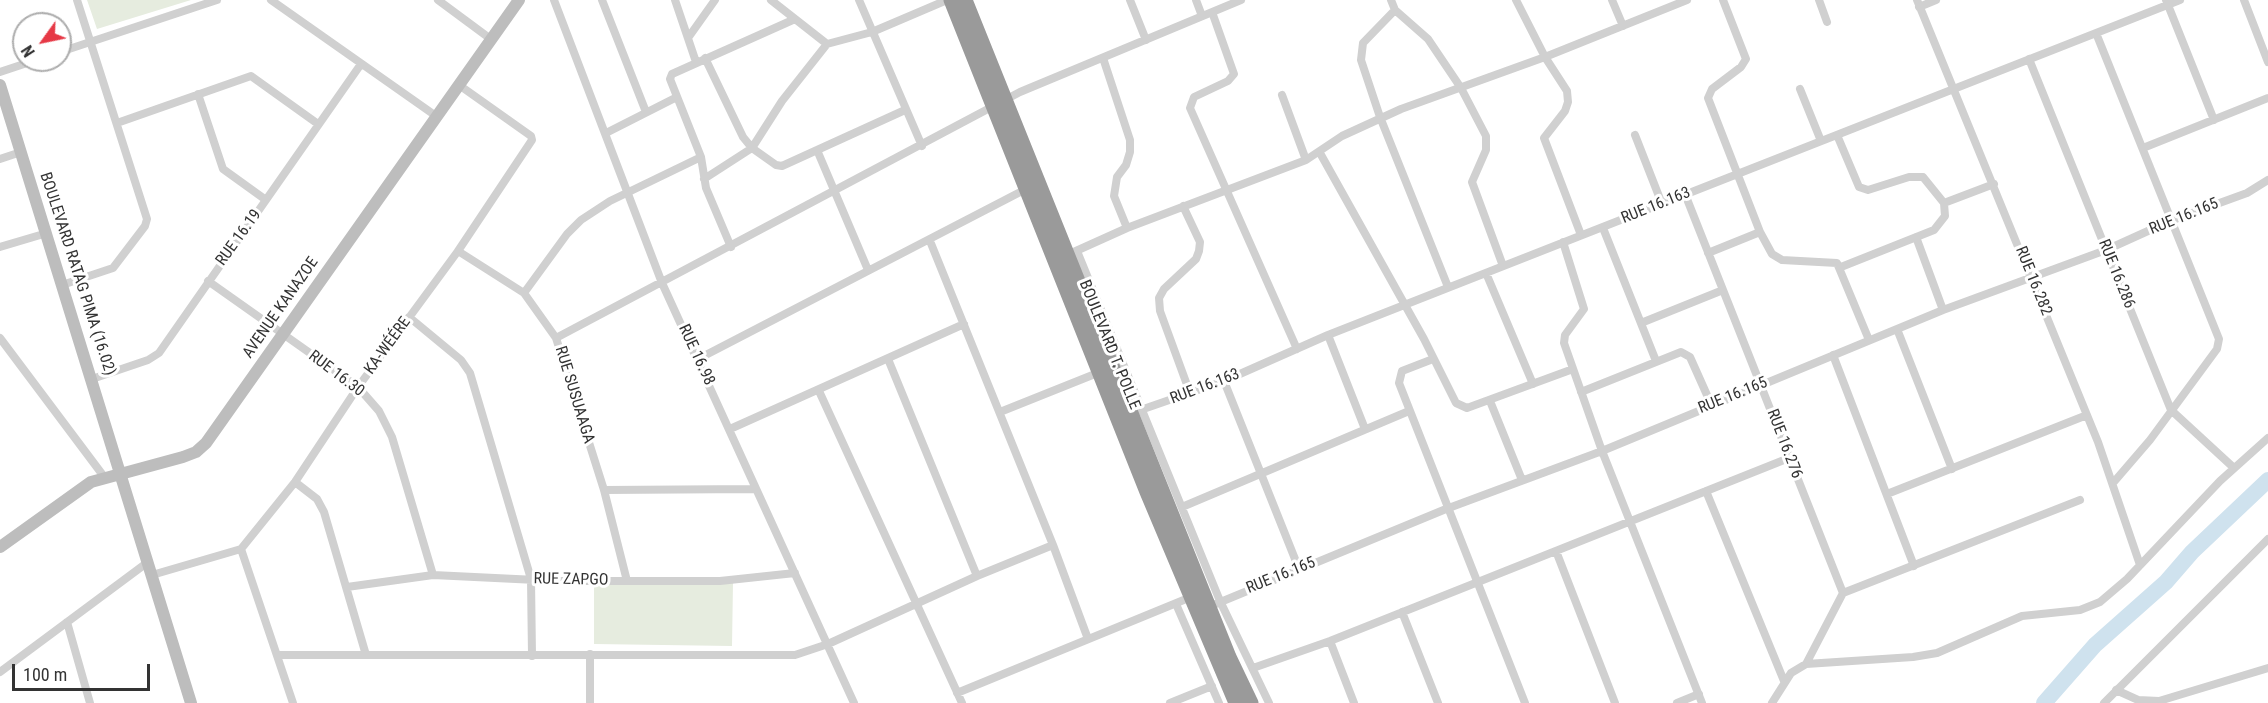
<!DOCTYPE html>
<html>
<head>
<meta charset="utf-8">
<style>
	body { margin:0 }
	#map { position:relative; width:2268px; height:703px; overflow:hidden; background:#fff; font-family:"Roboto Condensed",sans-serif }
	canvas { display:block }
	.north { position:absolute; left:12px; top:12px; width:60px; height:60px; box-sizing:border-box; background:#fff; border:2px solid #adadad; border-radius:50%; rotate:237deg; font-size:16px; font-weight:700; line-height:24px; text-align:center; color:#333 }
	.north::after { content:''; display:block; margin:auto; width:21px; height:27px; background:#e63946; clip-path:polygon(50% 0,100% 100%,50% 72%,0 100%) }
	.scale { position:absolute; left:12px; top:664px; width:138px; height:27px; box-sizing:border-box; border:3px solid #333; border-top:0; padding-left:8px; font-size:18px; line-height:21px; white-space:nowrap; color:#333; -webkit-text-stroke:4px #fff; paint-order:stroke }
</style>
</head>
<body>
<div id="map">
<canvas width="2268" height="703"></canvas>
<div class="north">N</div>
<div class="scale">100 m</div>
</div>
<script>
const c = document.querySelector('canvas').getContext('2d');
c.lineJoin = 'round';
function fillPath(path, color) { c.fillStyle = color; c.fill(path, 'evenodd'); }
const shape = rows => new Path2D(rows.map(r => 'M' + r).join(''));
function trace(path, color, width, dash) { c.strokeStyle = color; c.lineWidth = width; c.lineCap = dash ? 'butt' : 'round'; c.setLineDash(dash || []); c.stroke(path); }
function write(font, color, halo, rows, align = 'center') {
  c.font = font + ' "Roboto Condensed",sans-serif'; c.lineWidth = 6; c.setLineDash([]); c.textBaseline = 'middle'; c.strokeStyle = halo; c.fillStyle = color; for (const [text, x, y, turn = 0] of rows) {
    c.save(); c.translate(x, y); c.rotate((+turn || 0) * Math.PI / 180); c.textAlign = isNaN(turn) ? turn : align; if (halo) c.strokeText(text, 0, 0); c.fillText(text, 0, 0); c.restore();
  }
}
const green = shape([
	[87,0,191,0,97,29],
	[594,580,733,582,732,646,594,644]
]);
const river = shape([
	[2044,703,2095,645,2166,582,2192,552,2268,480]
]);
const street = shape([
	[271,0,436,116],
	[438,0,492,40],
	[554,0,662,283,854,703],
	[602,0,646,112],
	[675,0,696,62],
	[771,0,827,44],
	[859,0,922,146],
	[1130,0,1146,40],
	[1196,0,1202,16],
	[1391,0,1395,10,1428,39,1461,88,1486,136,1486,150,1472,182,1503,266],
	[1516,0,1545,57,1567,91,1568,102,1565,111,1544,138,1581,235],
	[1612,0,1623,26],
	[1723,0,1746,59,1741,67,1712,89,1708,98,1760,232,1772,254,1782,260,1837,263,1869,340],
	[1819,0,1827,22],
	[1917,0,2098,442,2140,565],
	[2166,0,2214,120],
	[2244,0,2268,62],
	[1919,7,1936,0],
	[1395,10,1363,43,1361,60,1380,117,1448,287],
	[1212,12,1234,74,1228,81,1194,97,1190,108,1297,349],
	[2096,33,2219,339,2217,349,2150,440,2113,483],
	[688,38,715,0],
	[60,52,217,0],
	[705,58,743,137,752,148,776,165,782,166,905,110],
	[1103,58,1130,140,1130,152,1126,165,1117,177,1114,196,1127,228],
	[2029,59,2171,410,2234,468],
	[0,72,36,60],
	[1800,89,1821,141],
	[198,94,223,169,266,200],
	[1282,95,1306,160],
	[117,123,251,76,318,124],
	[606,133,677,97],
	[1635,135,1662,204],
	[1837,135,1859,187,1868,190,1909,177,1923,177,1944,203,1945,216,1934,230,1841,267],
	[2143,148,2268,98],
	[817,150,868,270],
	[1320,153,1424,339,1456,403,1467,408,1573,369],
	[701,157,670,79,672,74,795,19],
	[0,159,21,152],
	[704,179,752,148,782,101,827,44,872,32,947,0],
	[1685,194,1843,593],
	[1944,203,1994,184],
	[1183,206,1200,242,1199,251,1196,259,1164,289,1159,298,1160,311,1190,393],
	[1603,228,1656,361],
	[1916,237,1943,310],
	[930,241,1053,545,1088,639],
	[1563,242,1584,309,1565,335,1564,343,1602,451,1702,703],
	[0,247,47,233],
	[458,251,524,293,556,338,604,490,627,581],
	[1077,251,1220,601,1269,703],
	[1708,253,1760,232],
	[1067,255,1127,228,1306,160,1342,136,1401,109,1545,57,1687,0],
	[1486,273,1533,384],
	[208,281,358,387,379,411,392,437,433,575],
	[62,285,113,268,145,226,147,219,77,0],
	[524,293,567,234,581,220,610,201,701,157,706,188,731,247],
	[409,317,461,360,470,373,531,579,532,656],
	[1641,323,1723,290],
	[1897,329,1952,469],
	[1328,335,1365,429],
	[0,338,105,478],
	[556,338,1020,92,1241,0],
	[1833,355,1914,566],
	[698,359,1028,188],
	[888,359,977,576],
	[1433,359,1402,371,1399,383,1525,703],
	[92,379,148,360,159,353,361,64],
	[1224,381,1299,569],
	[819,391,962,703],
	[1581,392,1681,352,1690,357,1711,404],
	[1490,401,1522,480],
	[1000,412,1100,372],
	[1129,414,1224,381,1328,335,2180,0],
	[730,429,964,324],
	[295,482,317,499,324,512,366,655],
	[604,490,755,489],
	[1706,491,1784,681],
	[1887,494,2087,415],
	[1182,507,1409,411],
	[241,549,293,703],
	[1556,551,1615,703],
	[152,575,241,549,295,482,358,387,458,251,532,140,531,136,459,85],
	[347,587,433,575,557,581,720,581,795,573],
	[1176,604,1219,703],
	[1206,608,1446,509,1602,451,1943,310,2106,250,2170,221,2247,193,2268,180],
	[1402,612,1438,703],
	[67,622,90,703],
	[1330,641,1354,703],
	[278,655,795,655,828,644,977,576,1053,545],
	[1806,664,1913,657,1937,653,2022,616,2080,610,2100,602,2127,579,2220,481,2268,438],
	[1253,668,1330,641,1789,458],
	[0,672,148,562],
	[2116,690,2138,700,2159,701,2268,668],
	[957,693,1191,597],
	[590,703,590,654],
	[1170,703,1212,686],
	[1677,703,1699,694],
	[1772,703,1791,673,1806,664,1843,593,2080,500],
	[2104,703,2268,539]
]);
const secondary = shape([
	[0,85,191,703],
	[0,547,91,482,183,457,196,452,206,443,519,0]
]);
const highway = shape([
	[951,0,1147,492,1236,703],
	[965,0,1229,657,1251,703]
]);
const streetNames = [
	["RUE 16.163",1656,206,-22],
	["RUE 16.165",2184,217,-22],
	["RUE 16.19",239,238,-54],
	["BOULEVARD RATAG PIMA (16.02)",77,274,72],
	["RUE 16.286",2116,274,68],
	["RUE 16.282",2033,281,68],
	["AVENUE KANAZOE",281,308,-55],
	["BOULEVARD T. POLLE",1109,345,68],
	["KA-WÉÉRE",388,346,-54],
	["RUE 16.98",696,355,65],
	["RUE 16.30",336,374,37],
	["RUE 16.163",1205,387,-21],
	["RUE SUSUAAGA",574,395,73],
	["RUE 16.165",1733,396,-22],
	["RUE 16.276",1784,444,69],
	["RUE 16.165",1281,576,-22],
	["RUE ZAPGO",571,580,1]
];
fillPath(green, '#e6ecdf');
trace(river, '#cfe2ee', 16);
trace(street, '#d0d0d0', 8);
trace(secondary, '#bdbdbd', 12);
trace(highway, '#9a9a9a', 15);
write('16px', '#333', '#fff', streetNames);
</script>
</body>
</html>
